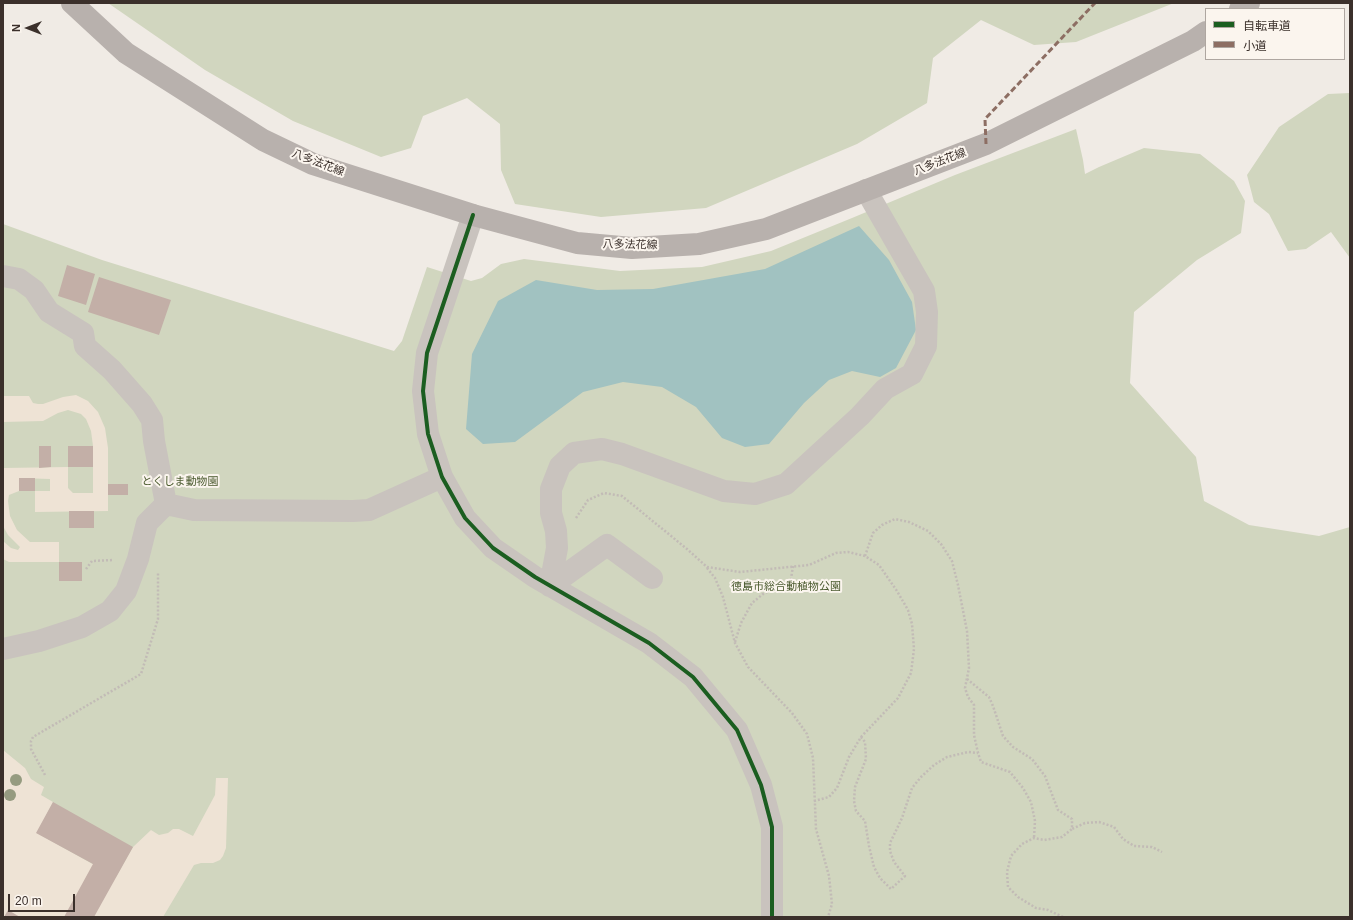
<!DOCTYPE html>
<html>
<head>
<meta charset="utf-8">
<style>
	body { margin:0 }
	#map { position:relative; width:1353px; height:920px; overflow:hidden; background:#f0ebe5; font-family:Helvetica,"Noto Sans JP",sans-serif }
	canvas { display:block }
	.frame { position:absolute; inset:0; border:4px solid #3b302b; pointer-events:none }
	.legend { position:absolute; left:1205px; top:8px; width:140px; height:52px; box-sizing:border-box; background:#fbf5ee; border:1px solid #aea6a0; margin:0; padding:5px 7px; list-style:none; font-size:12px; color:#3b302b }
	.legend li { display:flex; align-items:center; gap:8px; height:20px }
	.legend b { width:20px; border:1px solid #aea6a0 }
	.north { position:absolute; left:8px; top:8px; width:40px; height:40px; -webkit-text-stroke:3px #fbf5ee; paint-order:stroke; rotate:270deg; font-size:11px; font-weight:700; line-height:16px; text-align:center; color:#3b302b }
	.north::after { content:''; display:block; margin:auto; width:14px; height:18px; background:#3b302b; clip-path:polygon(50% 0,100% 100%,50% 72%,0 100%) }
	.scale { position:absolute; left:8px; top:894px; width:67px; height:18px; box-sizing:border-box; border:2px solid #3b302b; border-top:0; padding-left:5px; font-size:12px; line-height:14px; white-space:nowrap; color:#3b302b; -webkit-text-stroke:3px #fbf5ee; paint-order:stroke }
</style>
</head>
<body>
<div id="map">
<canvas width="1353" height="920"></canvas>
<div class="frame"></div>
<ul class="legend">
<li><b style="height:5px;background:#1b5e20"></b>自転車道</li>
<li><b style="height:5px;background:#8d6e63"></b>小道</li>
</ul>
<div class="north">N</div>
<div class="scale">20 m</div>
</div>
<script>
const c = document.querySelector('canvas').getContext('2d');
c.lineJoin = 'round';
function fillPath(path, color) { c.fillStyle = color; c.fill(path, 'evenodd'); }
const shape = rows => new Path2D(rows.map(r => 'M' + r).join(''));
function trace(path, color, width, dash) { c.strokeStyle = color; c.lineWidth = width; c.lineCap = dash ? 'butt' : 'round'; c.setLineDash(dash || []); c.stroke(path); }
function write(font, color, halo, rows, align = 'center') {
  c.font = font + ' Helvetica,"Noto Sans JP",sans-serif'; c.lineWidth = 4; c.setLineDash([]); c.textBaseline = 'middle'; c.strokeStyle = halo; c.fillStyle = color; for (const [text, x, y, turn = 0] of rows) {
    c.save(); c.translate(x, y); c.rotate((+turn || 0) * Math.PI / 180); c.textAlign = isNaN(turn) ? turn : align; if (halo) c.strokeText(text, 0, 0); c.fillText(text, 0, 0); c.restore();
  }
}
const green = shape([
	[108,3,1174,3,1076,42,1034,45,981,20,933,58,927,103,857,144,706,208,601,217,515,204,501,170,500,124,467,98,423,116,411,148,381,157,293,121,205,70],
	[1350,93,1350,258,1331,232,1306,249,1288,251,1269,214,1254,202,1247,175,1279,127,1328,94],
	[1076,129,1083,160,1085,174,1099,167,1144,148,1200,154,1234,181,1245,201,1241,233,1197,260,1134,312,1130,383,1196,457,1204,501,1249,525,1319,536,1350,527,1350,917,3,917,3,224,102,260,394,351,402,341,427,267,471,281,482,278,501,264,524,259,620,271,702,267,771,251,852,218,955,175]
]);
const plaza = shape([
	[76,395,88,401,98,412,105,428,108,448,108,511,35,512,35,491,50,491,50,479,20,478,19,491,9,495,8,501,10,516,17,530,30,542,59,542,59,562,9,562,3,559,3,541,11,548,18,550,20,547,8,535,3,526,4,468,68,467,68,488,73,493,93,493,93,446,91,431,86,419,81,414,68,410,58,413,43,421,3,422,3,396,29,396,33,403,38,404,43,404,63,397],
	[3,750,25,768,31,779,44,787,41,795,53,802,37,833,116,877,133,847,151,830,159,835,168,833,173,829,179,829,193,836,215,795,216,778,228,778,226,848,223,856,220,860,213,863,201,863,194,865,163,917,3,917]
]);
const water = shape([
	[859,226,889,260,912,302,916,330,896,368,880,377,852,371,829,380,804,403,769,444,745,447,722,438,696,407,662,387,623,382,583,392,515,442,483,444,466,429,472,354,498,301,536,280,597,290,653,289,765,269]
]);
const building = shape([
	[67,265,95,274,86,305,58,296],
	[99,277,171,300,159,335,88,312],
	[39,446,51,446,51,467,39,468],
	[68,446,93,446,93,467,68,467],
	[19,478,35,478,35,491,19,491],
	[108,484,128,484,128,495,108,495],
	[69,511,94,511,94,528,69,528],
	[59,562,82,562,82,581,59,581],
	[53,802,133,847,94,917,64,917,93,864,36,833],
	[8,910,20,917,4,917]
]);
const path = shape([
	[576,518,588,500,604,493,622,496,687,549,707,567,740,572,809,565,836,553,848,552,865,556,879,565,897,591,908,610,912,624,914,649,911,673,898,698,861,737],
	[865,556,873,533,882,525,895,519,909,522,928,531,941,544,952,561,958,585,967,631,969,668,965,688,968,697,974,705,974,735,978,753,981,762,1010,772,1023,788,1031,802,1035,821,1034,838],
	[707,568,715,578,723,597,735,643,748,667,792,713,807,734,813,758,816,829,829,876,832,904,828,917],
	[86,569,92,561,113,560],
	[735,642,741,623,752,603,763,594,784,584,791,579,793,566],
	[967,679,989,697,993,706,1003,736,1013,747,1032,759,1045,776,1058,810,1072,819,1072,829,1085,823,1099,822,1114,827,1123,839,1134,846,1152,847,1162,852],
	[45,775,31,749,31,741,33,737,141,674,158,619,158,573],
	[814,801,829,797,837,788,849,757,861,737,865,742,866,759,855,787,854,801,856,811,865,821,869,846,874,867,880,878,891,889,905,876,894,862,890,851,890,843,902,818,912,788,921,777,934,765,947,757,968,752,978,753],
	[1063,917,1048,910,1036,908,1018,897,1008,887,1007,872,1011,856,1022,844,1034,838,1044,840,1062,837,1072,829]
]);
const minor = shape([
	[473,215,427,353,423,391,428,434,442,477,465,518,493,548,535,577,649,643,693,677,737,730,761,785,772,827,772,917],
	[3,276,19,279,34,290,49,312,83,333,85,346,112,370,142,404,152,420,154,441,166,504,147,523,138,559,126,591,110,611,82,627,39,641,3,649],
	[166,504,194,510,353,511,369,510,442,477],
	[652,578,607,545,550,586,557,548,556,531,551,513,551,489,560,466,574,453,602,449,622,454,724,491,755,494,786,484,860,416,885,389,912,374,926,346,927,312,924,291,866,190]
]);
const major = shape([
	[72,3,126,53,263,140,313,164,473,215,577,243,632,248,699,244,766,229,986,144,1193,41,1206,32],
	[1240,9,1249,3]
]);
const quiet = shape([
	[986,144,985,119,1095,3]
]);
const cycleway = shape([
	[473,215,427,353,423,391,428,434,442,477,465,518,493,548,535,577,649,643,693,677,737,730,761,785,772,827,772,917]
]);
const trees = [
	[16,780],
	[10,795]
];
const streetNames = [
	["八多法花線",940,162,-21],
	["八多法花線",318,163,21],
	["八多法花線",630,245,1]
];
const parkNames = [
	["とくしま動物園",180,482],
	["徳島市総合動植物公園",786,587]
];
fillPath(green, '#d1d6bf');
fillPath(plaza, '#eee3d5');
fillPath(water, '#a1c2c1');
fillPath(building, '#c3afa7');
trace(path, '#c2bbb6', 2.5, [2, 2]);
trace(minor, '#c9c3be', 22);
trace(major, '#b8b1ad', 22);
trace(quiet, '#8d6e63', 3, [6, 3]);
trace(cycleway, '#1b5e20', 4);
c.fillStyle = '#959b80';
for (const [x, y] of trees) { c.beginPath(); c.arc(x, y, 6, 0, 2 * Math.PI); c.fill(); }
write('11px', '#3b302b', '#fbf5ee', streetNames);
write('11px', '#4a5a2e', '#fbf5ee', parkNames);
</script>
</body>
</html>
